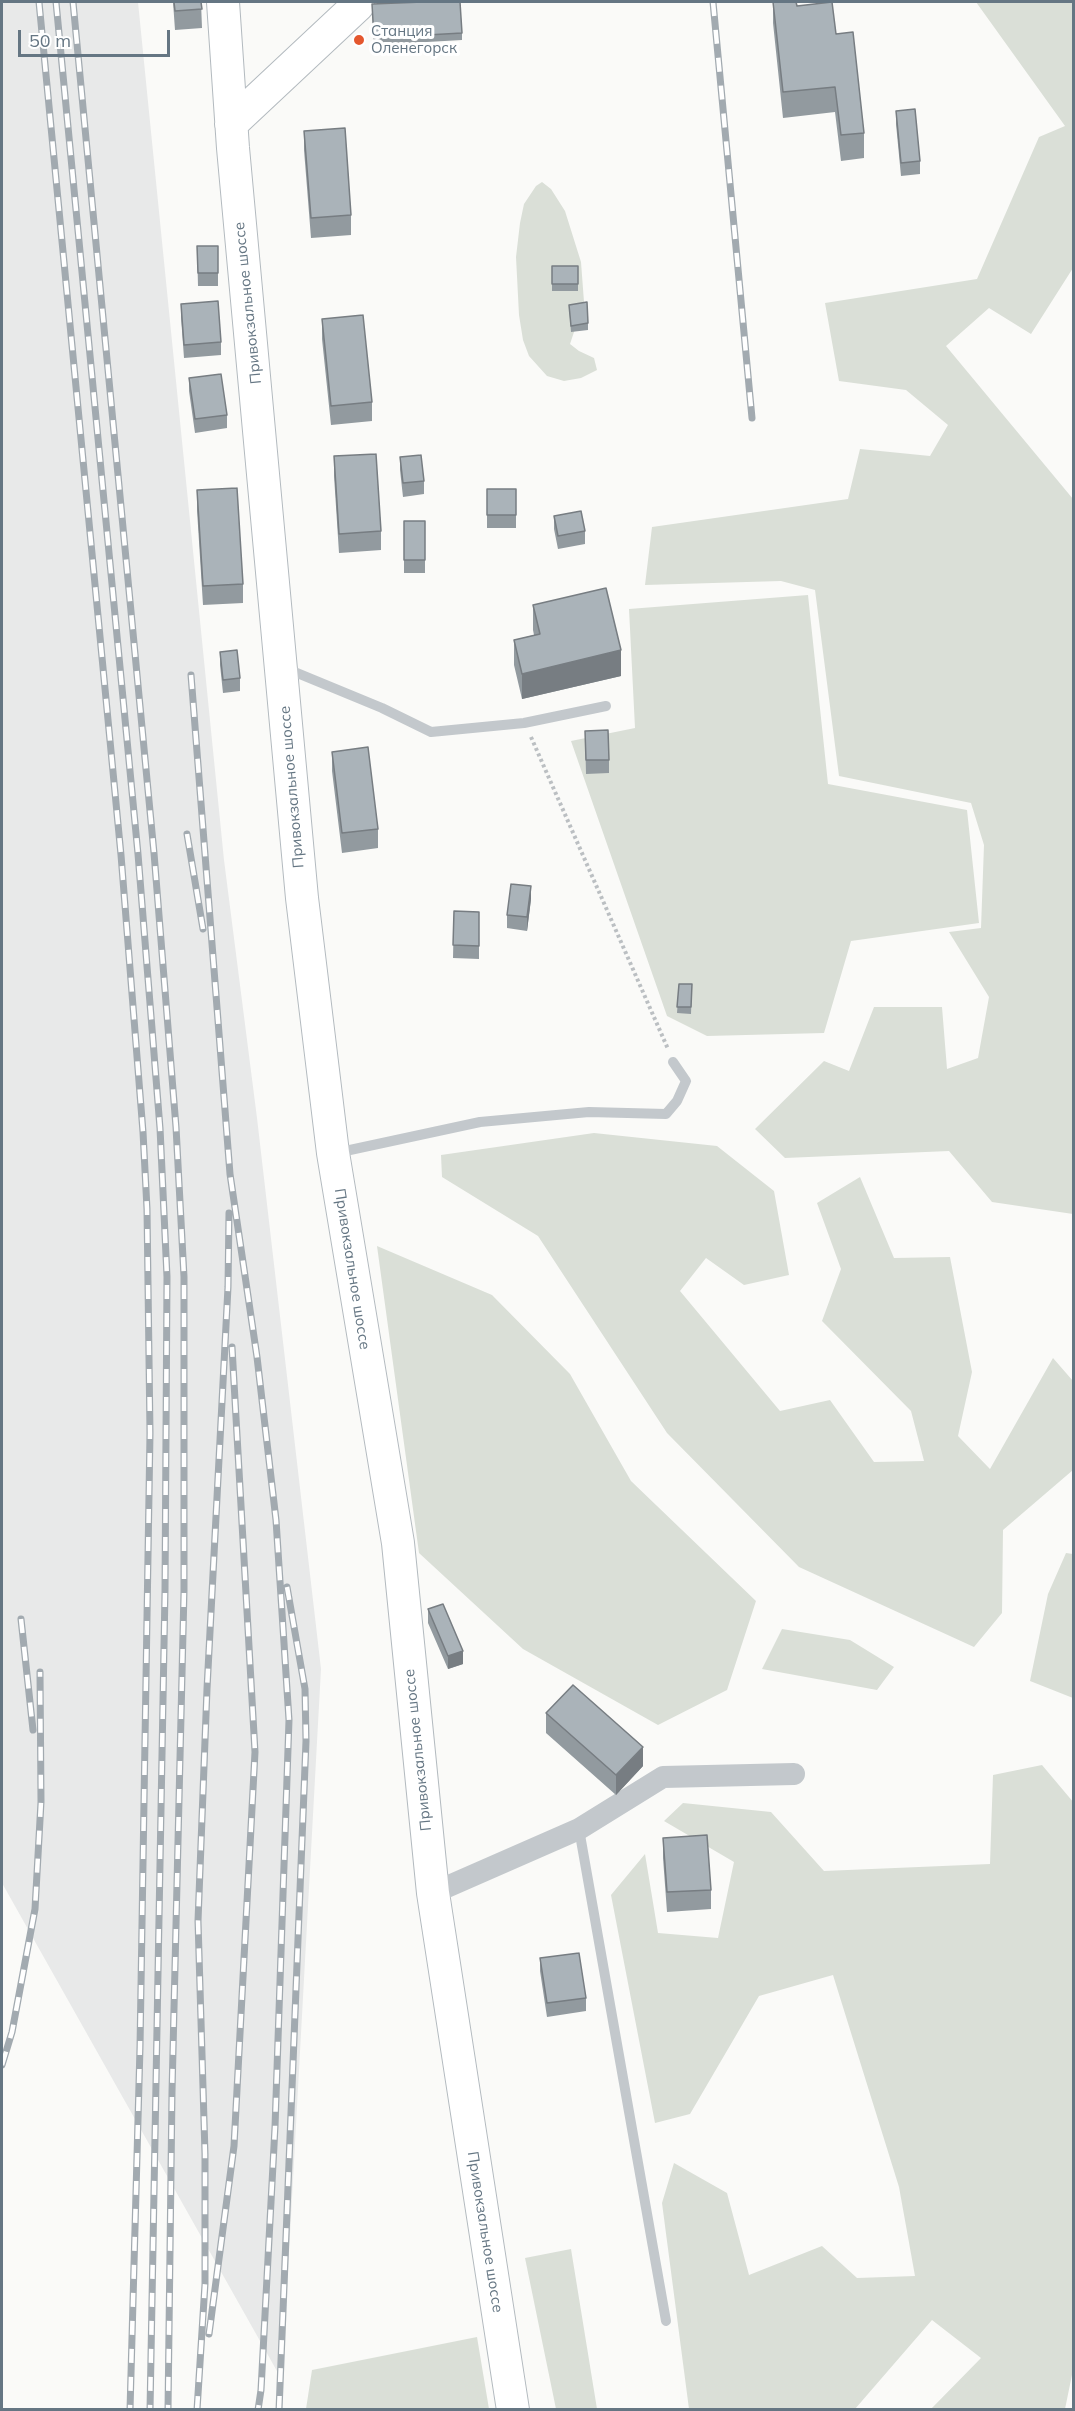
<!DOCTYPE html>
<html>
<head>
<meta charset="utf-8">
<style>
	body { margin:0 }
	#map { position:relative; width:1075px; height:2411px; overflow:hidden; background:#fafaf8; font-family:Mulish,sans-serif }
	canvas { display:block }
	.frame { position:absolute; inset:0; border:3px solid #657683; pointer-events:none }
	.scale { position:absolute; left:18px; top:30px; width:152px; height:27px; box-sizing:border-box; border:3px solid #657683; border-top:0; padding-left:8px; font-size:18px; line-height:21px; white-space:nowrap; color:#657683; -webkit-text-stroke:4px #fff; paint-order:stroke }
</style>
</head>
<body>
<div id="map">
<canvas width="1075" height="2411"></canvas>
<div class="frame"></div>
<div class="scale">50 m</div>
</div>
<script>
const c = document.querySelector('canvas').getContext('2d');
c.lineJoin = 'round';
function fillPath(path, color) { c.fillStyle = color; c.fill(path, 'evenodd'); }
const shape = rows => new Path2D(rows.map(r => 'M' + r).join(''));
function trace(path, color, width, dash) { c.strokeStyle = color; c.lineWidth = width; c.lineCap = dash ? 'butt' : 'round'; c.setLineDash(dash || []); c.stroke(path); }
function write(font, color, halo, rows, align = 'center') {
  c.font = font + ' Mulish,sans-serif'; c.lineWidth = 6; c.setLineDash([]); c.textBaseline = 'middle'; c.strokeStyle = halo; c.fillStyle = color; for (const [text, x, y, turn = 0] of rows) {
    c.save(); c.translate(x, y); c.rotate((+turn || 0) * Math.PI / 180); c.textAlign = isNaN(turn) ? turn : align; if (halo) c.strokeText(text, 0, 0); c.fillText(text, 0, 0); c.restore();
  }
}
const built = shape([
	[2,2,138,2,224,860,257,1118,321,1669,282,2380,2,1883]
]);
const green = shape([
	[976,2,1073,2,1073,268,1031,334,989,308,946,346,1073,499,1073,1214,992,1202,949,1151,785,1158,755,1129,824,1061,849,1071,874,1007,942,1007,947,1069,978,1058,989,997,949,932,981,928,984,845,971,803,839,776,815,590,781,581,645,585,652,527,848,499,860,449,930,456,948,425,906,390,839,381,825,303,977,279,1039,137,1065,126],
	[542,182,551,189,565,211,581,262,584,302,570,344,579,351,594,358,597,370,581,378,564,381,547,376,529,356,523,340,519,315,516,257,520,223,524,204,536,186],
	[808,595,828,784,967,810,979,923,851,941,824,1033,707,1036,667,1016,571,741,635,728,629,609],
	[594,1133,717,1146,774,1191,789,1275,744,1285,706,1258,680,1291,780,1411,830,1400,874,1462,924,1461,911,1411,822,1321,841,1269,817,1203,860,1177,894,1258,950,1257,972,1372,958,1436,990,1469,1053,1358,1073,1381,1073,1470,1003,1530,1002,1613,974,1647,799,1567,667,1433,538,1236,442,1177,441,1155],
	[377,1246,492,1295,570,1374,631,1481,756,1601,727,1690,658,1725,523,1649,419,1553],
	[1066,1553,1073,1554,1073,1698,1030,1681,1048,1594],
	[782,1629,850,1640,894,1667,877,1690,762,1669],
	[1042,1765,1074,1803,1074,2365,1065,2409,931,2409,981,2358,932,2320,855,2409,689,2409,662,2203,674,2163,727,2193,749,2275,822,2246,857,2278,915,2276,899,2187,833,1975,759,1996,690,2114,655,2123,611,1895,645,1854,658,1933,718,1938,734,1862,664,1821,683,1803,771,1812,824,1871,990,1864,993,1775],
	[571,2249,597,2409,556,2409,525,2258],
	[477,2337,489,2409,306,2409,312,2370]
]);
const path = shape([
	[531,737,668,1049]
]);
const lane = shape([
	[285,668,382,708,431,732,524,723,606,706],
	[336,1153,480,1122,589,1112,666,1114,677,1101,686,1081,673,1062],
	[579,1829,666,2321]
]);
const street = shape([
	[433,1893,579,1829,663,1777,794,1774]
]);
const secondary = shape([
	[223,2,233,148,302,898,333,1153,398,1543,433,1893,513,2410],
	[231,124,358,5,358,2]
]);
const rail = shape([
	[39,2,121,855,143,1132,147,1209,150,1433,140,2047,130,2410],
	[56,2,138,854,160,1128,167,1277,165,1591,150,2410],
	[73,2,154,853,176,1127,184,1277,184,1591,172,2092,168,2410],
	[713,2,752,418],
	[191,675,230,1174,257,1357,276,1520,289,1720,275,2127,261,2390,258,2410],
	[187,834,203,929],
	[21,1619,33,1730],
	[2,2065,12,2032,35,1909,41,1802,40,1672],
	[209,2334,234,2146,255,1752,232,1347],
	[197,2410,205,2284,205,2154,198,1921,207,1689,228,1287,229,1213],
	[279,2410,306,1741,305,1689,287,1587]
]);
const wall = shape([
	[173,2,201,2,202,28,175,30],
	[773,2,797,6,836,34,864,133,864,158,841,161,835,112,783,118,773,23],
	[372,11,462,33,462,40,374,45],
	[896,111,920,161,920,174,901,176,896,124],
	[304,131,351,215,351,235,311,238,304,150],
	[197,246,218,246,218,286,198,286],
	[552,266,578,266,578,291,552,291],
	[181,304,221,342,221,355,184,358,181,317],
	[569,305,588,323,588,330,571,332],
	[322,319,372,402,372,421,331,425,322,339],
	[189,378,227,415,227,428,195,433,189,391],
	[334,456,381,531,381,550,339,553,334,476],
	[400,457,424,481,424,494,403,497,400,470],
	[487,489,516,489,516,528,487,528],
	[197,490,243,584,243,603,203,605,197,510],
	[554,516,585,531,585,544,558,549,554,529],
	[404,521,425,521,425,573,404,573],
	[533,605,621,676,522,699,514,665,514,640,534,635,533,630],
	[220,652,240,678,240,691,223,693,220,665],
	[585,731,609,760,609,773,586,774],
	[332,752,378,829,378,848,342,853,332,771],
	[531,899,527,931,507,928,507,915],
	[454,911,479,912,479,959,453,958],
	[679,984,692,984,691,1014,677,1013],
	[428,1609,463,1664,448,1669,428,1623],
	[546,1713,643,1766,616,1795,546,1733],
	[663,1838,711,1890,711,1909,667,1912,663,1858],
	[540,1958,586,1998,586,2011,547,2017,540,1971]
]);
const shadedWall = shape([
	[621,650,621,676,522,699,522,674],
	[531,886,531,899,527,931,527,917],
	[463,1651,463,1664,448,1669,448,1656],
	[643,1747,643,1766,616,1795,616,1775]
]);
const building = shape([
	[174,2,201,2,202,9,175,11,174,2],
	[423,2,460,2,462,33,374,38,372,4,423,2],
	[773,2,796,2,797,6,832,2,836,34,853,32,864,133,841,135,835,87,783,92,773,2],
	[915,109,920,161,901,163,896,111,915,109],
	[345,128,351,215,311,218,304,131,345,128],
	[197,246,218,246,218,273,198,273,197,246],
	[552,266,578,266,578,284,552,284,552,266],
	[218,301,221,342,184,345,181,304,218,301],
	[587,302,588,323,571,326,569,305,587,302],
	[363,315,372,402,331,406,322,319,363,315],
	[221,374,227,415,195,419,189,378,221,374],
	[376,454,381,531,339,534,334,456,376,454],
	[421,455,424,481,403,483,400,457,421,455],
	[237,488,243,584,203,586,197,490,237,488],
	[487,489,516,489,516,515,487,515,487,489],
	[581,511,585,531,558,536,554,516,581,511],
	[404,521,425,521,425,560,404,560,404,521],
	[606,588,621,650,522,674,514,640,540,634,533,605,606,588],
	[237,650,240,678,223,680,220,652,237,650],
	[608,730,609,760,586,760,585,731,608,730],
	[368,747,378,829,342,833,332,752,368,747],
	[511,884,531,886,527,917,507,915,511,884],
	[454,911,479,912,479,946,453,945,454,911],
	[679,984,692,984,691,1007,677,1007,679,984],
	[443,1604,463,1651,448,1656,428,1609,443,1604],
	[573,1685,643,1747,616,1775,546,1713,573,1685],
	[707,1835,711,1890,667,1892,663,1838,707,1835],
	[579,1953,586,1998,547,2003,540,1958,579,1953]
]);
const markers = [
	[359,40,6,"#e4572e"]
];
const poiNames = [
	["Станция",371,31],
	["Оленегорск",371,48]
];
const streetNames = [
	["Привокзальное шоссе",248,303,-96],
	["Привокзальное шоссе",292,787,-95],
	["Привокзальное шоссе",352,1269,81],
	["Привокзальное шоссе",418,1750,-96],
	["Привокзальное шоссе",485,2232,81]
];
fillPath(built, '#e8e9e9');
fillPath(green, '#dadfd7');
trace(secondary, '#b3babf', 34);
trace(path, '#bbbfc2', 4, [3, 3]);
trace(lane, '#c3c8cc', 10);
trace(street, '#c3c8cc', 22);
trace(secondary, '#fff', 32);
trace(rail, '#a2aab0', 7);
trace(rail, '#fff', 4.5, [14]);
fillPath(wall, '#929a9f');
fillPath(shadedWall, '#777d82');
fillPath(building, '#aab3b9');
trace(building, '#777d82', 1.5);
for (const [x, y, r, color] of markers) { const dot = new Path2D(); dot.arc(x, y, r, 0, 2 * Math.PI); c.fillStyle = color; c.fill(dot); trace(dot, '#fff', 2); }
write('15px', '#657683', '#fff', poiNames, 'left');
write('15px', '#657683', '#fff', streetNames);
</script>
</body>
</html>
